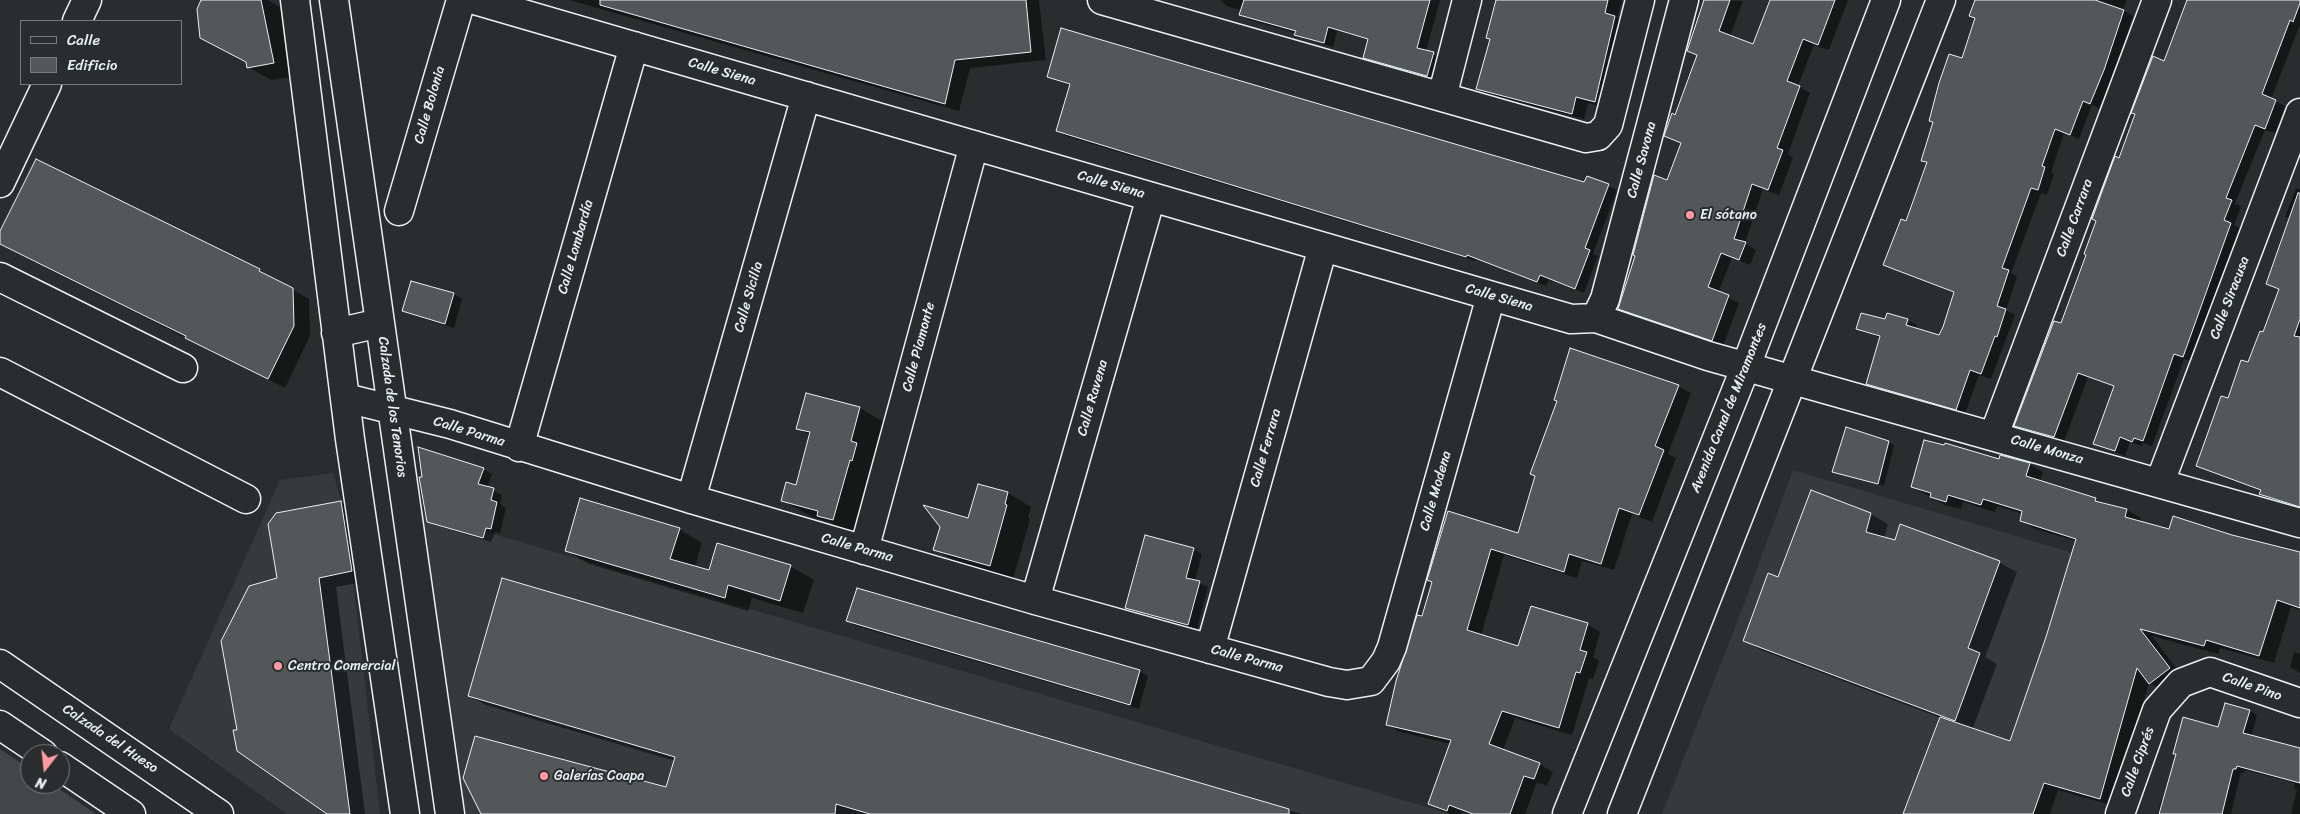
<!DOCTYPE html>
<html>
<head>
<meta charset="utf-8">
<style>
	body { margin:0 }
	#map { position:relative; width:2300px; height:814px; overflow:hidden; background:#2a2d2e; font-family:Sriracha,sans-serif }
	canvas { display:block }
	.legend { position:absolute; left:20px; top:20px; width:162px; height:65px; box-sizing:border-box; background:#2a2d2e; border:1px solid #767b7f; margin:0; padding:6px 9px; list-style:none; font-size:15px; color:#e8f1f8 }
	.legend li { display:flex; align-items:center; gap:10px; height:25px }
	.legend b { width:25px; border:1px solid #767b7f }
	.north { position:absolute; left:20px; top:744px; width:50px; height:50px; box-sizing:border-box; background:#2a2d2e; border:1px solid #767b7f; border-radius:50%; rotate:196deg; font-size:14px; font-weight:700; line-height:20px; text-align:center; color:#e8f1f8 }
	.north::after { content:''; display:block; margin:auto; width:18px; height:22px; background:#ff9aa2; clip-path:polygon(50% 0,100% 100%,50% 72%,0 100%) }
</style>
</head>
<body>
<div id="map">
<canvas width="2300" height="814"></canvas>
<ul class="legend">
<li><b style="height:6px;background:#2a2d2e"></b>Calle</li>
<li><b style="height:14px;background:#535759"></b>Edificio</li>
</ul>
<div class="north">N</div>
</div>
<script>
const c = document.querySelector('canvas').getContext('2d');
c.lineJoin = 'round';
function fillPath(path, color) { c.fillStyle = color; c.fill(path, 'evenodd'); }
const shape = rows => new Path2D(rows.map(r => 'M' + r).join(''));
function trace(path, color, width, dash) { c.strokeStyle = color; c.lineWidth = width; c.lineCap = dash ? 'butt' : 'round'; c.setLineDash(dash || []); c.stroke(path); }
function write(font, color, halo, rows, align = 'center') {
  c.font = font + ' Sriracha,sans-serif'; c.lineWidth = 4; c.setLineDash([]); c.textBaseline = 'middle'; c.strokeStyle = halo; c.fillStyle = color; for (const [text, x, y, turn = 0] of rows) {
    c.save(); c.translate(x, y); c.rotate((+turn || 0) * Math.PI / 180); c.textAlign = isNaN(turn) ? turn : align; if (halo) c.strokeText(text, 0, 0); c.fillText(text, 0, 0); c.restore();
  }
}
const built = shape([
	[1793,470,2117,566,2033,814,1662,814,1741,612],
	[333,473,341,501,352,571,380,814,287,814,169,729,280,480],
	[418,512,1451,814,465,814]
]);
const green = shape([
	[0,749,30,769,30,784,52,784,96,814,0,814]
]);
const shadow = shape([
	[202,0,268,0,283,9,296,76,271,80,248,67,247,63,201,37],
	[569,0,1039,0,1046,60,970,68,959,111],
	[1220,0,1440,0,1426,51,1442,58,1436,80,1373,63,1365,58,1369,40,1337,31,1333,47,1305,39,1296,33,1249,20,1241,15,1242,10,1228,7],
	[1497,0,1622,0,1617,18,1626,24,1607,108,1588,103,1584,119,1489,95,1477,89,1491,39],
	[1706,0,1743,1,1730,36,1754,45,1769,0,1848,0,1829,50,1814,45,1798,86,1810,93,1788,154,1793,158,1779,195,1763,189,1745,243,1756,250,1750,265,1732,258,1718,293,1739,303,1723,346,1630,314,1619,308,1682,144,1666,136,1676,116,1698,56,1688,51],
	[1976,0,2127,0,2123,10,2133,16,2113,76,2099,108,2092,105,2079,139,2064,133,2051,172,2054,174,2047,195,2041,193,2011,273,2017,277,2006,310,2015,315,1991,379,1979,375,1965,414,1876,389,1867,384,1881,338,1858,329,1886,321,1888,314,1908,320,1906,320,1905,332,1909,321,1917,325,1915,329,1940,337,1955,293,1885,264,1907,222,1928,163,1922,160,1934,123,1930,120,1963,60,1976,19,1971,16],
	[2188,0,2300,0,2300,25,2271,99,2285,106,2275,133,2265,130,2235,203,2241,207,2234,225,2240,229,2193,362,2184,359,2152,446,2143,443,2142,446,2130,442,2125,456,2095,443,2115,387,2088,377,2064,442,2025,431,2016,426,2062,325,2120,159,2165,62],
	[1048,77,1585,184,1588,177,1617,190,1593,254,1598,256,1584,293,1549,280,1546,286,1476,259,1475,261,1066,136,1057,131,1071,86],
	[2296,188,2300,190,2300,508,2270,499,2261,494,2262,491,2198,466,2228,400,2264,333,2280,290,2267,283,2290,219,2285,217],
	[0,234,259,270,309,299,310,336,285,388,13,251,0,243],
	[454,294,462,299,454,328,412,315,403,310],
	[1678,386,1691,393,1668,454,1676,458,1652,522,1632,514,1614,570,1582,561,1577,578,1504,555,1481,636,1519,648,1587,624,1600,632,1593,657,1599,661,1593,679,1589,678,1572,735,1515,718,1503,750,1539,764,1553,772,1547,786,1537,782,1525,814,1469,814,1462,812,1461,814,1450,814,1442,811,1429,804,1451,744,1400,732,1387,725,1433,583,1428,580,1518,534],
	[807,394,860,408,889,425,863,536,847,532,829,522,812,517,782,500,797,486,811,436,798,428],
	[1889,442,1894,445,1884,486,1833,471],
	[1999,461,2029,464,2043,472,2040,481,2127,510,2141,518,2140,522,2169,530,2231,536,2300,553,2300,610,2291,607,2274,663,2220,648,2218,654,2152,636,2183,677,2164,691,2149,683,2114,806,2058,790,2050,814,1904,814,1941,718,1761,650,1744,641,1778,578,1871,514,1888,524,1884,538,1896,541,1901,525,2000,563,2017,572,1985,657,1997,664,1972,730,2011,743,2047,638,2076,541,2035,529,2021,521,2023,514,1997,506,1995,512,1963,502,1961,509,1945,505,1912,487],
	[483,469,492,474,487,488,502,495,500,504,506,508,500,533,495,532,491,542,438,526,429,521],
	[1008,493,1031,507,1028,518,1030,519,1013,579,958,563,935,549,969,520],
	[341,502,358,512,368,581,336,587,365,814,329,814,238,731,278,579,277,514],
	[679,529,702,543,695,567,710,572,790,566,814,580,803,613,752,598,748,611,589,564,566,550],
	[1193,549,1202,554,1195,581,1208,587,1197,629,1135,613,1126,608],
	[503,580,1302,814,482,814,667,789,675,761,486,705,469,696],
	[848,621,1139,671,1148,676,1139,709,856,626],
	[2294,652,2300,654,2300,673,2290,667],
	[2250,711,2257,715,2251,737,2300,749,2300,814,2291,814,2297,790,2294,788,2295,783,2245,770,2244,773,2241,772,2231,814,2157,814,2162,798,2164,799,2177,755,2174,753]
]);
const building = shape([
	[201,0,261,0,274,63,247,68,246,62,200,38,197,9,201,0],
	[600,0,1026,0,1031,52,955,60,945,104,600,5,600,0],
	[1244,0,1430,0,1417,48,1434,52,1427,76,1363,58,1368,39,1328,27,1324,43,1294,35,1296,31,1239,15,1244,0],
	[1496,0,1608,0,1605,13,1615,16,1595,102,1576,97,1572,114,1476,89,1490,39,1486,38,1496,0],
	[1704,0,1730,0,1719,31,1753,44,1770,0,1835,0,1818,45,1803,39,1787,81,1800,86,1777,148,1783,150,1768,190,1752,184,1734,239,1746,242,1739,260,1721,253,1708,287,1729,295,1712,341,1618,309,1635,256,1633,255,1654,175,1667,180,1681,143,1664,136,1672,113,1675,115,1697,55,1687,51,1704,0],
	[1975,0,2095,0,2124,10,2104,70,2090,104,2083,101,2070,135,2055,129,2042,166,2045,167,2038,190,2031,188,2002,268,2009,270,1997,306,2006,309,1997,337,1995,336,1981,374,1970,370,1956,410,1866,384,1880,336,1856,329,1861,313,1885,319,1887,313,1908,319,1906,325,1939,335,1943,327,1954,292,1883,265,1901,219,1906,221,1927,162,1921,161,1933,122,1929,121,1939,83,1949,54,1962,58,1975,18,1969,16,1975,0],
	[2187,0,2300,0,2300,3,2293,22,2290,20,2262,94,2276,100,2265,129,2255,125,2226,198,2232,200,2224,220,2231,223,2183,357,2174,354,2143,441,2134,438,2132,442,2120,437,2115,451,2093,444,2114,386,2078,373,2054,437,2014,426,2054,321,2061,323,2086,255,2084,254,2096,221,2092,219,2115,156,2119,158,2135,114,2131,113,2153,56,2164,61,2187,0],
	[1061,28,1584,182,1587,176,1609,184,1585,248,1590,250,1575,289,1540,275,1537,282,1467,255,1466,257,1056,131,1070,84,1047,77,1061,28],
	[36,159,260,269,259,271,293,288,294,326,268,379,185,338,186,336,141,314,0,244,0,231,36,159],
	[2298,193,2300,193,2300,319,2294,336,2300,337,2300,507,2259,494,2261,490,2196,466,2221,396,2228,398,2241,360,2248,362,2260,331,2263,332,2279,289,2266,284,2298,193],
	[411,281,454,293,445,324,402,311,411,281],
	[1570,348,1679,385,1655,446,1664,450,1639,515,1619,508,1601,564,1569,554,1564,572,1491,549,1467,630,1518,646,1531,606,1588,623,1580,650,1587,652,1580,673,1576,672,1559,728,1502,711,1489,744,1540,763,1534,779,1524,776,1510,814,1473,814,1449,805,1447,811,1428,804,1451,740,1386,725,1396,681,1417,615,1422,616,1432,582,1427,580,1448,511,1518,533,1535,476,1530,474,1557,401,1554,400,1570,348],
	[806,393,860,407,851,441,857,443,852,461,850,460,833,520,817,516,818,511,781,501,786,482,796,485,810,432,796,429,806,393],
	[1846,427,1889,441,1878,484,1832,472,1846,427],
	[1924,440,1944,445,1945,443,1999,459,2000,455,2030,463,2026,476,2096,498,2095,501,2127,509,2125,517,2169,529,2173,516,2232,535,2300,552,2300,608,2277,600,2259,656,2206,640,2204,646,2140,629,2170,668,2149,684,2137,668,2100,799,2044,783,2033,814,1903,814,1940,717,2010,741,2046,637,2076,539,2020,521,2022,511,1983,499,1981,505,1948,495,1946,502,1930,497,1931,493,1911,487,1924,440],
	[418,447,484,468,478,484,494,488,491,500,497,502,491,529,486,528,483,538,427,522,419,477,422,477,418,447],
	[978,484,1008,492,1005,504,1007,505,990,566,933,550,940,527,923,505,968,518,978,484],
	[1811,490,1871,513,1866,532,1895,540,1900,524,2000,561,1968,648,1980,653,1955,721,1743,641,1768,573,1778,577,1811,490],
	[580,498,680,528,670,559,709,570,717,543,791,565,780,601,728,585,725,598,565,551,580,498],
	[341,501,352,571,319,578,350,814,327,814,237,751,233,730,237,730,221,641,249,586,277,578,268,524,276,513,341,501],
	[1145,535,1194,548,1186,578,1200,581,1188,625,1125,608,1145,535],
	[502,578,1289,809,1289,814,870,814,836,804,835,814,481,814,463,778,475,736,666,787,675,757,468,696,502,578],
	[857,588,1140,670,1130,705,846,621,857,588],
	[2225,703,2250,710,2243,733,2300,748,2300,783,2237,766,2236,769,2233,769,2222,814,2159,814,2176,754,2173,754,2183,717,2218,727,2225,703]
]);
const minor = shape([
	[295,0,350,439,405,814],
	[334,0,450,814],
	[475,0,1571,319,1596,318,1708,356,2300,523],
	[1102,0,1586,138,1598,136,1608,125,1640,0],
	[77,21,87,0],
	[1442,97,1467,0],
	[0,183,47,84],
	[399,211,461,0],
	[0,277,183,368],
	[1596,318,1605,299,1684,0],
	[336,333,380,323],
	[0,372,246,499],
	[346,398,450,424,691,499,1035,600,1329,682,1347,685,1371,681,1386,661,1392,647,1491,296],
	[1994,435,2157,0],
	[519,447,634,46],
	[2160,482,2300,113],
	[691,499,806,96],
	[864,550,974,145],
	[1035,600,1151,197],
	[1210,649,1323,247],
	[2120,814,2157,710,2181,683,2210,672,2300,703]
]);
const major = shape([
	[0,664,219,814],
	[0,725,43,754],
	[60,766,131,814],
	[1567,814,1746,366,1886,0],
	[1622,814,1941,0]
]);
const markers = [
	[1690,215,5,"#ff9aa2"],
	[278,666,5,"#ff9aa2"],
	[544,776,5,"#ff9aa2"]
];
const streetNames = [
	["Calle Siena",722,72,16],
	["Calle Bolonia",430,105,-74],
	["Calle Savona",1642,160,-75],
	["Calle Siena",1111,185,16],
	["Calle Carrara",2075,218,-70],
	["Calle Lombardía",576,247,-74],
	["Calle Sicilia",749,297,-74],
	["Calle Siena",1499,298,16],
	["Calle Siracusa",2230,298,-69],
	["Calle Piamonte",919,347,-75],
	["Calle Ravena",1093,398,-74],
	["Calzada de los Tenorios",392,407,82],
	["Avenida Canal de Miramontes",1729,408,-68],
	["Calle Parma",469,432,17],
	["Calle Ferrara",1266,448,-74],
	["Calle Monza",2047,450,16],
	["Calle Modena",1436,491,-74],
	["Calle Parma",857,548,16],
	["Calle Parma",1247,659,15],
	["Calle Pino",2252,687,19],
	["Calzada del Hueso",110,739,34],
	["Calle Ciprés",2138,762,-70]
];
const poiNames = [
	["El sótano",1700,215],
	["Centro Comercial",288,666],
	["Galerías Coapa",554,776]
];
fillPath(built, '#363a3b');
fillPath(green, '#424648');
fillPath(shadow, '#0007');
fillPath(building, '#535759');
trace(building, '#e8f1f8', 1);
trace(minor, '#e8f1f8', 31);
trace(major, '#e8f1f8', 31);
trace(minor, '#2a2d2e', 28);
trace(major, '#2a2d2e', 28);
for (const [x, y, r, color] of markers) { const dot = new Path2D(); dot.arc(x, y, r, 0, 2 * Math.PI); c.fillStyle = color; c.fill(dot); trace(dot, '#2a2d2e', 2); }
write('14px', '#e8f1f8', '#2a2d2e', streetNames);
write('14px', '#e8f1f8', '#2a2d2e', poiNames, 'left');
</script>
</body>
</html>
